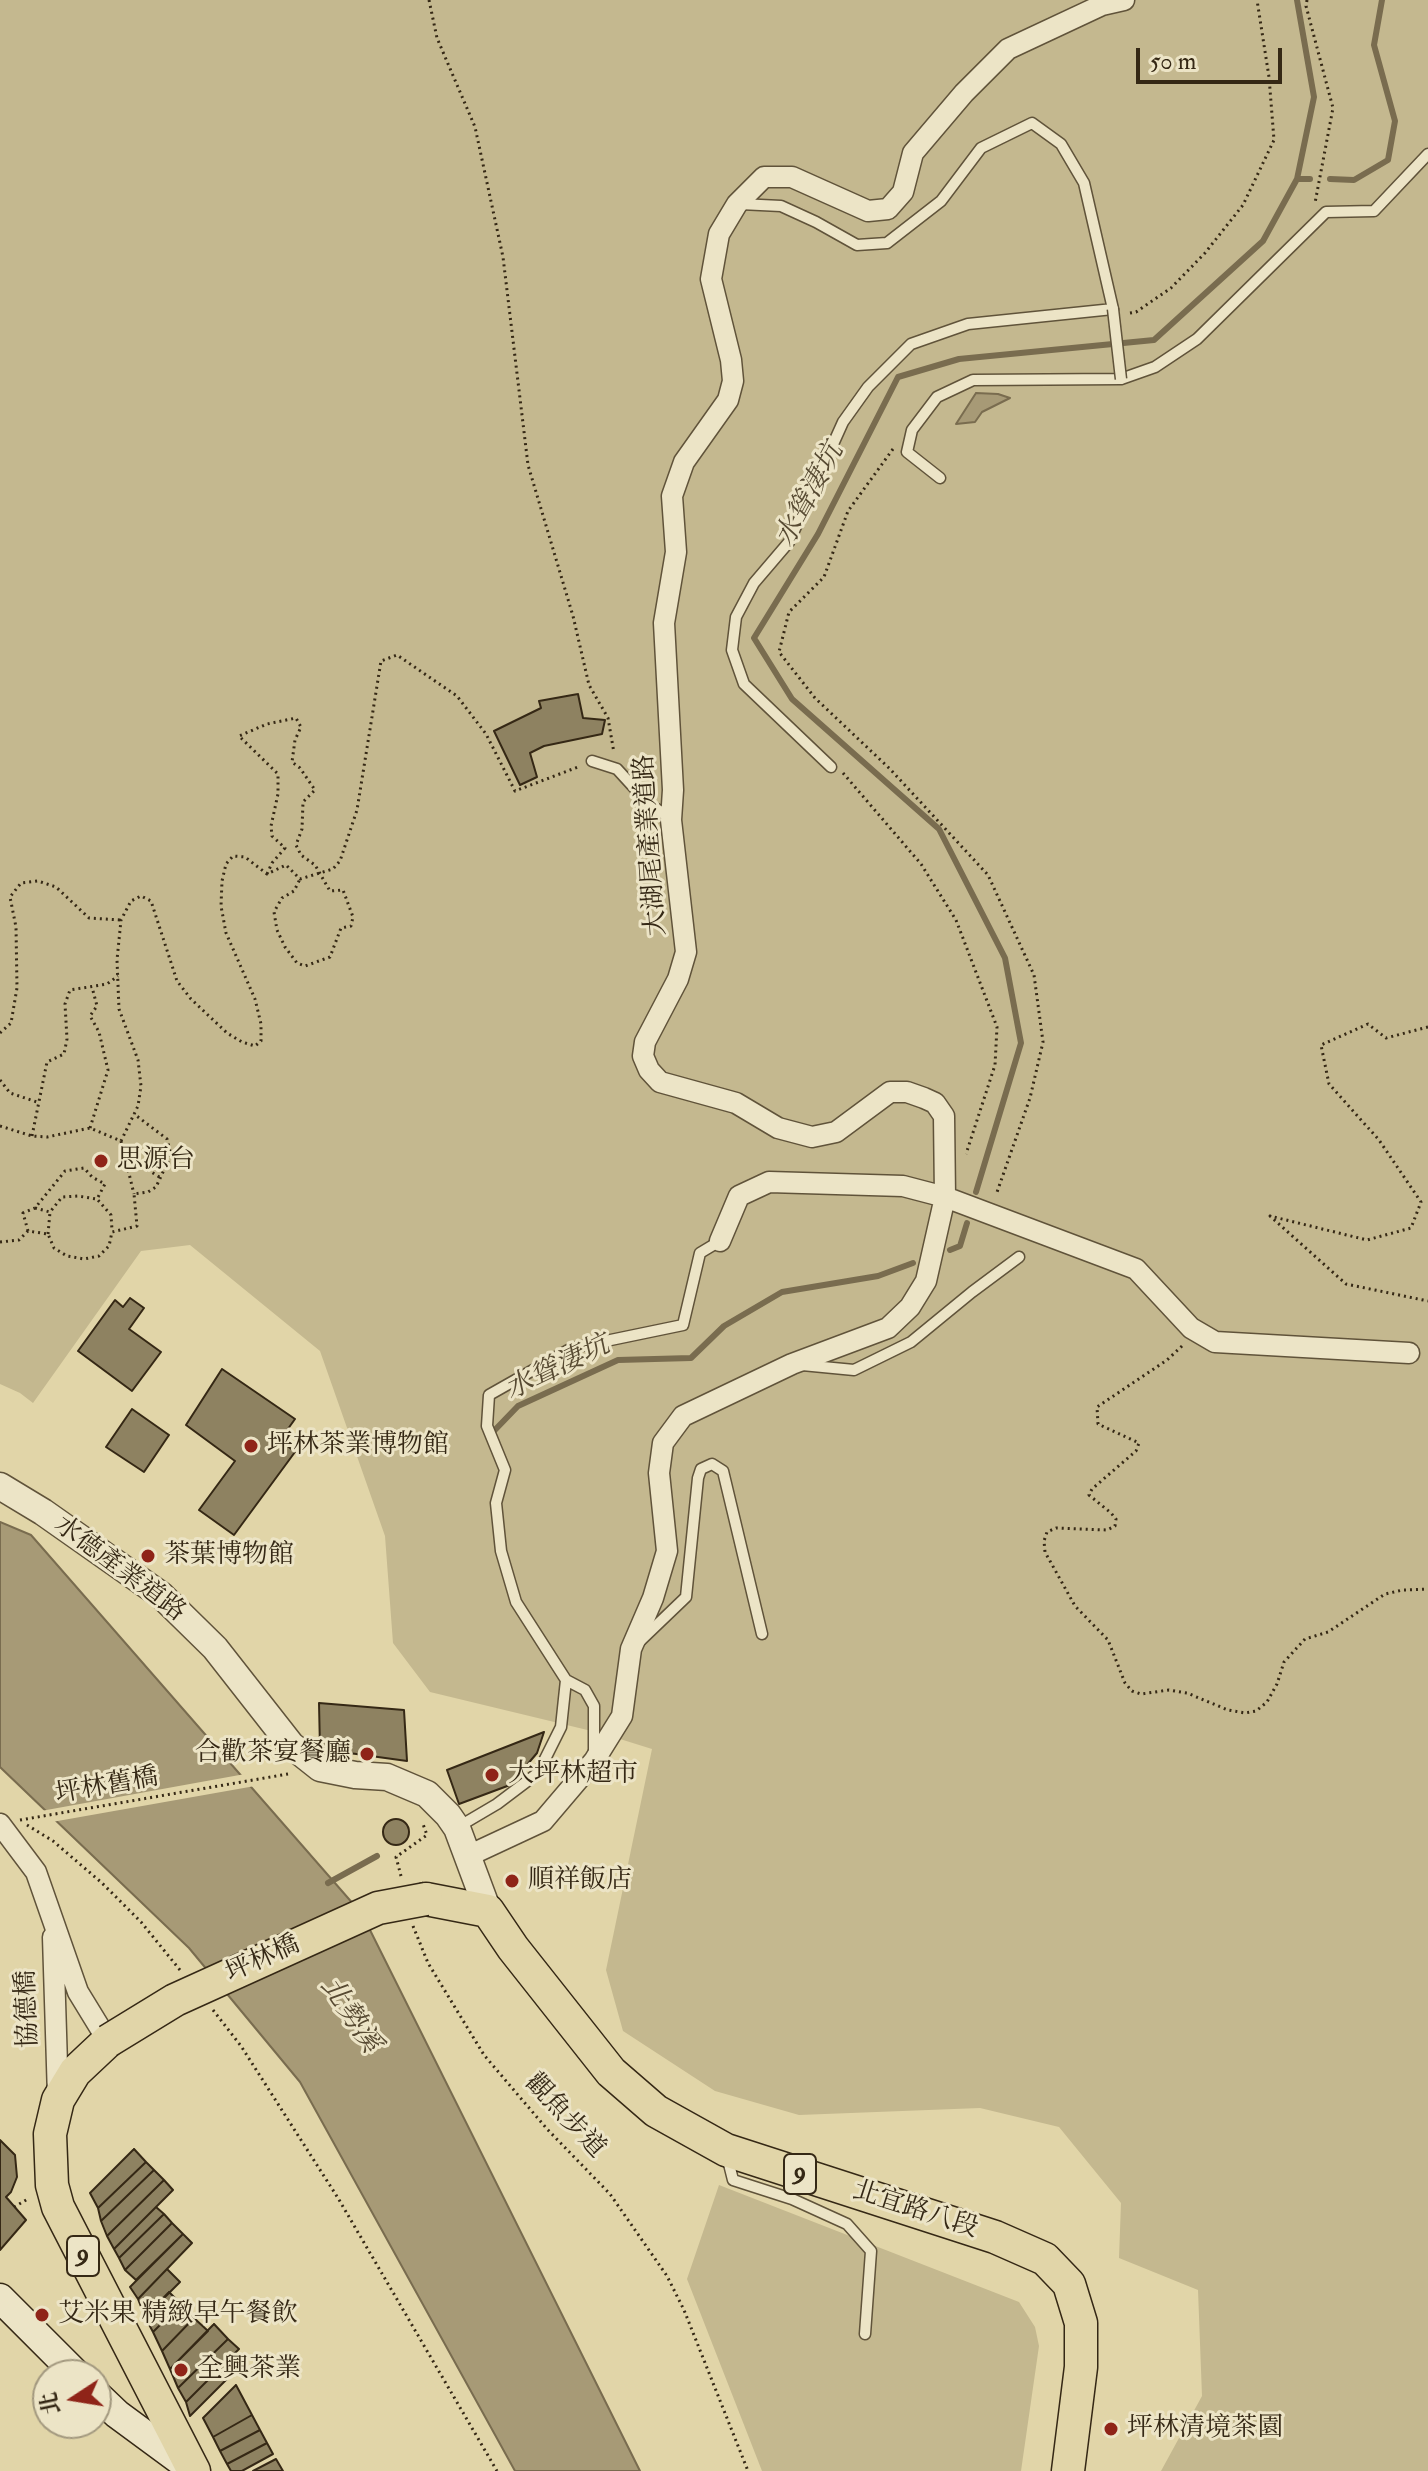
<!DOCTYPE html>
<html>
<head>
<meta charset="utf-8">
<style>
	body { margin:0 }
	#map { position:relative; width:1428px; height:2471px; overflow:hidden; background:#e1d5a8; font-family:"IM FELL Double Pica","Noto Serif TC",serif }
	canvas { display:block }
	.north { position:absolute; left:32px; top:2359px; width:80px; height:80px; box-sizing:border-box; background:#ece4c6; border:2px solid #a3997f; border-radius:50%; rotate:258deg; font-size:22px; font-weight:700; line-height:32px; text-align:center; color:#352815 }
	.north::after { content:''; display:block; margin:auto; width:28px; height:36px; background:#8f2418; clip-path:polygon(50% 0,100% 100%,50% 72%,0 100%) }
	.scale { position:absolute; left:1136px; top:48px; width:146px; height:36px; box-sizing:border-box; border:4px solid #352815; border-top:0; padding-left:10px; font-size:24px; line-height:28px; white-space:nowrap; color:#352815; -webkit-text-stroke:6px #ece4c6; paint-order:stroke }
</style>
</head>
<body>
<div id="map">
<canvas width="1428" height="2471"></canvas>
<div class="north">北</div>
<div class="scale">50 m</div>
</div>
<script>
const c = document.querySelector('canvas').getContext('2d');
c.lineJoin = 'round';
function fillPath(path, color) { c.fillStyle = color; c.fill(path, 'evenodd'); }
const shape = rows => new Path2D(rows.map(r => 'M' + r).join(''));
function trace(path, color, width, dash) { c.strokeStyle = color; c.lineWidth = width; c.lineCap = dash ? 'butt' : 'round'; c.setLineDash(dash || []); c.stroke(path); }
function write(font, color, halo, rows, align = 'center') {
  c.font = font + ' "IM FELL Double Pica","Noto Serif TC",serif'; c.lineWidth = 6; c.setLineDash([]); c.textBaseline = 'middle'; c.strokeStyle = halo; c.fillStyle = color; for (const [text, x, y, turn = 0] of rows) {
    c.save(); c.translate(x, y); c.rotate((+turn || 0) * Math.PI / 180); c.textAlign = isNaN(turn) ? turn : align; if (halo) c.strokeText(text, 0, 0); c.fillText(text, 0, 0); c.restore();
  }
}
const green = shape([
	[0,0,1428,0,1428,2471,1161,2471,1202,2396,1198,2290,1119,2258,1121,2203,1059,2127,980,2108,799,2115,715,2091,623,2031,606,1970,652,1749,604,1734,430,1692,393,1643,385,1536,320,1351,190,1245,141,1251,33,1403,20,1393,0,1384],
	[719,2185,1019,2302,1035,2327,1039,2346,1021,2471,762,2471,687,2279]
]);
const water = shape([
	[976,393,998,394,1010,398,982,412,975,422,956,424,976,393],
	[0,1522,31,1535,362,1914,640,2471,515,2471,300,2082,189,1948,0,1767,0,1522]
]);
const pier = shape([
	[245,1774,255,1786,52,1822,41,1811]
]);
const stream = shape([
	[1297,179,1310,179],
	[1330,179,1354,180,1388,160,1395,121,1374,45,1382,0],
	[976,1192,1021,1043,1005,958,939,829,792,699,754,638,818,534,898,377,959,359,1154,340,1263,241,1297,179,1314,97,1297,0],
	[950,1250,960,1246,967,1223],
	[491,1434,518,1406,618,1360,691,1358,724,1326,782,1292,878,1276,913,1263],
	[328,1883,377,1856]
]);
const building = shape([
	[578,694,583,718,605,720,602,734,544,746,530,753,537,777,520,785,494,731,541,708,539,701,578,694],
	[130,1298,144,1308,129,1329,161,1352,132,1391,78,1351,115,1300,123,1307,130,1298],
	[222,1369,295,1419,280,1440,295,1452,234,1535,199,1510,235,1461,186,1425,222,1369],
	[132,1409,169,1435,144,1472,106,1447,132,1409],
	[319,1703,404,1710,407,1761,320,1749,319,1703],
	[544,1732,537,1753,510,1785,459,1804,447,1770,544,1732],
	'383 1832a13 13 0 1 1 26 0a13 13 0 1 1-26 0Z',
	[0,2140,15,2155,17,2177,11,2192,6,2197,26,2220,0,2250,0,2140],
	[134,2149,146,2162,98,2208,90,2193,134,2149],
	[146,2162,154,2170,101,2221,98,2208,146,2162],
	[154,2170,164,2180,107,2236,101,2221,154,2170],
	[164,2180,173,2190,114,2249,107,2236,164,2180],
	[156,2207,164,2214,119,2258,114,2249,156,2207],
	[164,2214,172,2223,125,2270,119,2258,164,2214],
	[172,2223,183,2234,136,2280,125,2270,172,2223],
	[183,2234,192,2243,138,2299,130,2287,183,2234],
	[167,2269,180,2282,145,2317,138,2299,167,2269],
	[169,2292,181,2304,153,2332,145,2317,169,2292],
	[181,2304,194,2318,162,2351,153,2332,181,2304],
	[194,2318,208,2331,170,2369,162,2351,194,2318],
	[214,2324,228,2339,178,2388,170,2369,214,2324],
	[228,2339,239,2349,186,2402,178,2388,228,2339],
	[225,2363,234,2372,190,2416,186,2402,225,2363],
	[236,2385,252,2415,213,2437,203,2418,236,2385],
	[252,2415,260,2430,220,2451,213,2437,252,2415],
	[260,2430,267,2443,227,2464,220,2451,260,2430],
	[267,2443,273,2454,242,2471,231,2471,227,2464,267,2443],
	[276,2459,283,2471,253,2471,276,2459]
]);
const path = shape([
	[429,0,437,38,475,127,503,257,528,465,573,616,589,685,608,718,614,753],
	[1307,0,1306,6,1333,108,1315,203],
	[1130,313,1136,312,1171,288,1205,253,1243,205,1274,140,1269,77,1257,0],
	[893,449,848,511,824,577,789,612,779,652,815,698,890,769,988,875,1034,975,1043,1042,1030,1098,996,1195],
	[843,773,921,864,956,920,997,1027,995,1065,966,1154],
	[267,874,272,863,285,848,272,836,271,826,278,794,278,774,239,736,267,724,296,718,301,727,295,740,292,762,300,768,315,790,303,802,302,829,296,845,301,855,315,865,330,891,343,890,353,917,351,926,341,928,330,957,305,966,297,963,285,947,277,930,274,912,282,898,294,891,300,879],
	[1428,1027,1386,1038,1368,1024,1321,1045,1329,1084,1379,1140,1421,1202,1411,1228,1367,1240,1270,1216,1346,1284,1428,1301],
	[0,1033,11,1023,17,988,16,927,10,897,21,883,38,881,56,887,89,918,121,920],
	[0,1080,10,1093,37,1102],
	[0,1126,32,1136,47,1137,90,1128,121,1141,138,1106,141,1086,138,1060,119,1009,117,960,121,920,131,901,141,896,151,901,177,981,191,999,227,1033,242,1042,255,1046,261,1041,261,1024,255,999,226,933,221,906,222,881,226,864,233,856,245,857,267,874,286,865,300,879,333,869,340,861,357,810,381,661,397,655,457,696,486,734,515,791,578,767],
	[90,1128,108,1070,99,1032,90,1016,97,1006,92,987],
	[32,1136,47,1062,64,1054,67,1039,65,1004,70,990,107,984,118,976],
	[121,1141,134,1194],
	[127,1157,161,1178],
	[35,1208,50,1212,62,1197,78,1196,96,1199],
	[28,1231,23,1213,35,1208,65,1171,84,1168,92,1177,105,1184,97,1199,111,1215,112,1230],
	[48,1234,50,1212],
	[0,1242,19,1240,28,1231,48,1234,54,1248,67,1256,84,1259,99,1256,109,1246,112,1232,137,1226,134,1194,148,1192,156,1187,171,1155,167,1139,134,1114],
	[1182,1346,1167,1360,1097,1407,1098,1424,1139,1443,1136,1451,1092,1489,1089,1495,1111,1513,1116,1519,1115,1526,1107,1530,1056,1528,1047,1532,1044,1541,1045,1552,1075,1606,1108,1640,1125,1683,1132,1691,1141,1694,1169,1690,1187,1693,1228,1710,1245,1713,1256,1711,1267,1702,1277,1684,1284,1662,1305,1639,1328,1632,1385,1594,1403,1590,1428,1589],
	[20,1820,288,1774],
	[27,1825,53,1841,102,1883,141,1922,180,1970],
	[401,1876,396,1857,427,1835,423,1824],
	[413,1926,428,1963,484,2055,547,2129,610,2194,667,2276,684,2310,748,2471],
	[213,2010,241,2046,338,2198,497,2471],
	[14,2207,28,2199]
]);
const service = shape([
	[740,204,781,206,816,222,857,245,887,243,941,201,981,148,1032,123,1061,144,1084,183,1113,309,968,324,911,344,868,387,843,422,789,542,754,583,736,617,732,650,744,684,831,767],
	[940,478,907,452,912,430,937,397,973,380,1121,379,1155,367,1197,339,1326,212,1374,211,1428,154],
	[592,761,617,769,649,804,670,818],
	[802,1365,854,1370,911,1342,972,1292,1019,1257],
	[638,1643,686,1597,698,1478,701,1469,712,1464,723,1471,762,1634],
	[566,1680,585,1690,594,1706,594,1752],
	[458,1827,497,1804,538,1773,561,1727,566,1680,516,1602,501,1551,496,1503,505,1470,487,1426,489,1395,572,1348,683,1325,700,1253,720,1241],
	[727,2156,733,2180,792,2199,847,2224,871,2251,865,2334]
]);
const minor = shape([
	[720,1241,739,1196,769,1182,903,1186,945,1197,1136,1269,1191,1328,1215,1342,1409,1353],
	[0,1824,36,1872,78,1992,108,2041],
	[468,1856,543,1821,594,1761,622,1716,631,1649,653,1598,667,1551,659,1473,663,1443,683,1416,792,1364,888,1328,910,1307,926,1281,945,1197,944,1116,935,1103,924,1098,907,1092,890,1092,836,1132,812,1137,778,1128,736,1103,660,1082,649,1070,643,1056,645,1042,678,979,686,952,671,820,673,790,664,623,676,552,672,496,684,462,728,400,733,381,731,360,711,279,719,234,737,204,764,177,792,177,868,211,888,209,903,192,913,153,964,93,1008,49,1102,5,1124,0],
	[53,1937,58,2097]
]);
const tertiary = shape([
	[0,1486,43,1512,161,1595,215,1648,291,1745,320,1768,355,1775,387,1777,427,1794,448,1815,457,1828,488,1911]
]);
const secondary = shape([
	[0,2298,77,2375],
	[96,2394,117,2414,193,2470]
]);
const primary = shape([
	[426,1899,488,1911,513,1948,611,2072,656,2111,726,2150,995,2237,1045,2259,1069,2284,1081,2323,1081,2367,1068,2471],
	[108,2041,75,2072,58,2100,50,2134,52,2185,58,2207,194,2471]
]);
const serviceBridge = shape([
	[1113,309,1121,379]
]);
const primaryBridge = shape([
	[108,2041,175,2000,378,1908,426,1899]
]);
const markers = [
	[101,1161,8,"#8f2418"],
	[251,1446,8,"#8f2418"],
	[148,1556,8,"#8f2418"],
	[367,1754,8,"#8f2418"],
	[492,1775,8,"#8f2418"],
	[512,1881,8,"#8f2418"],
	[42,2315,8,"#8f2418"],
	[181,2370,8,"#8f2418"],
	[1111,2429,8,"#8f2418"]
];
const shields = [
	[800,2174,32],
	[83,2256,32]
];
const shieldNames = [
	["9",800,2174],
	["9",83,2256]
];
const streetNames = [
	["大湖尾產業道路",652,845,-94],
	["水德產業道路",119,1570,37],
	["坪林舊橋",107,1787,-10],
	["坪林橋",263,1960,-24],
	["協德橋",29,2009,-92],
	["觀魚步道",564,2117,47],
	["北宜路八段",915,2211,18]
];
const poiNames = [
	["思源台",117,1161],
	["坪林茶業博物館",267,1446],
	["茶葉博物館",164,1556],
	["合歡茶宴餐廳",351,1754,"right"],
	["大坪林超市",508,1775],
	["順祥飯店",528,1881],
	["艾米果 精緻早午餐飲",58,2315],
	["全興茶業",197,2370],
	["坪林清境茶園",1127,2429]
];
const waterNames = [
	["水聳淒坑",811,496,-62],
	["水聳淒坑",558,1369,-26],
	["北勢溪",349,2016,56]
];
fillPath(green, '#c4b88f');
fillPath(water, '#a79a76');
trace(water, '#796c4f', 2);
fillPath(pier, '#e1d5a8');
trace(stream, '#796c4f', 6);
fillPath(building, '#8e8261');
trace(building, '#352815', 2);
trace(service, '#60533a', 13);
trace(minor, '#60533a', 23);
trace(tertiary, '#60533a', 29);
trace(secondary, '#352815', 31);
trace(primary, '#352815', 35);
trace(path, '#352815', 3, [2, 4]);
trace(service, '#ece4c6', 10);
trace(minor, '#ece4c6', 20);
trace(tertiary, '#ece4c6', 26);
trace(secondary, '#ece4c6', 28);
trace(primary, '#e1d5a8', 32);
trace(serviceBridge, '#60533a', 13, []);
trace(primaryBridge, '#352815', 35, []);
trace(serviceBridge, '#ece4c6', 10);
trace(primaryBridge, '#e1d5a8', 32);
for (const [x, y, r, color] of markers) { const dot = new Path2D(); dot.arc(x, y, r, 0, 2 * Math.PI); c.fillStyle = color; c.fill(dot); trace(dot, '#ece4c6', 3); }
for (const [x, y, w] of shields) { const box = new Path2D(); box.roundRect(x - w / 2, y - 20, w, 40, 6); c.fillStyle = '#ece4c6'; c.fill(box); trace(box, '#352815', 2); }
write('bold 24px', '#352815', null, shieldNames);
write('26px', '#352815', '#ece4c6', streetNames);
write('26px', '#352815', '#ece4c6', poiNames, 'left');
write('italic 28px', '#574a32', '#ece4c6', waterNames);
</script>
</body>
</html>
